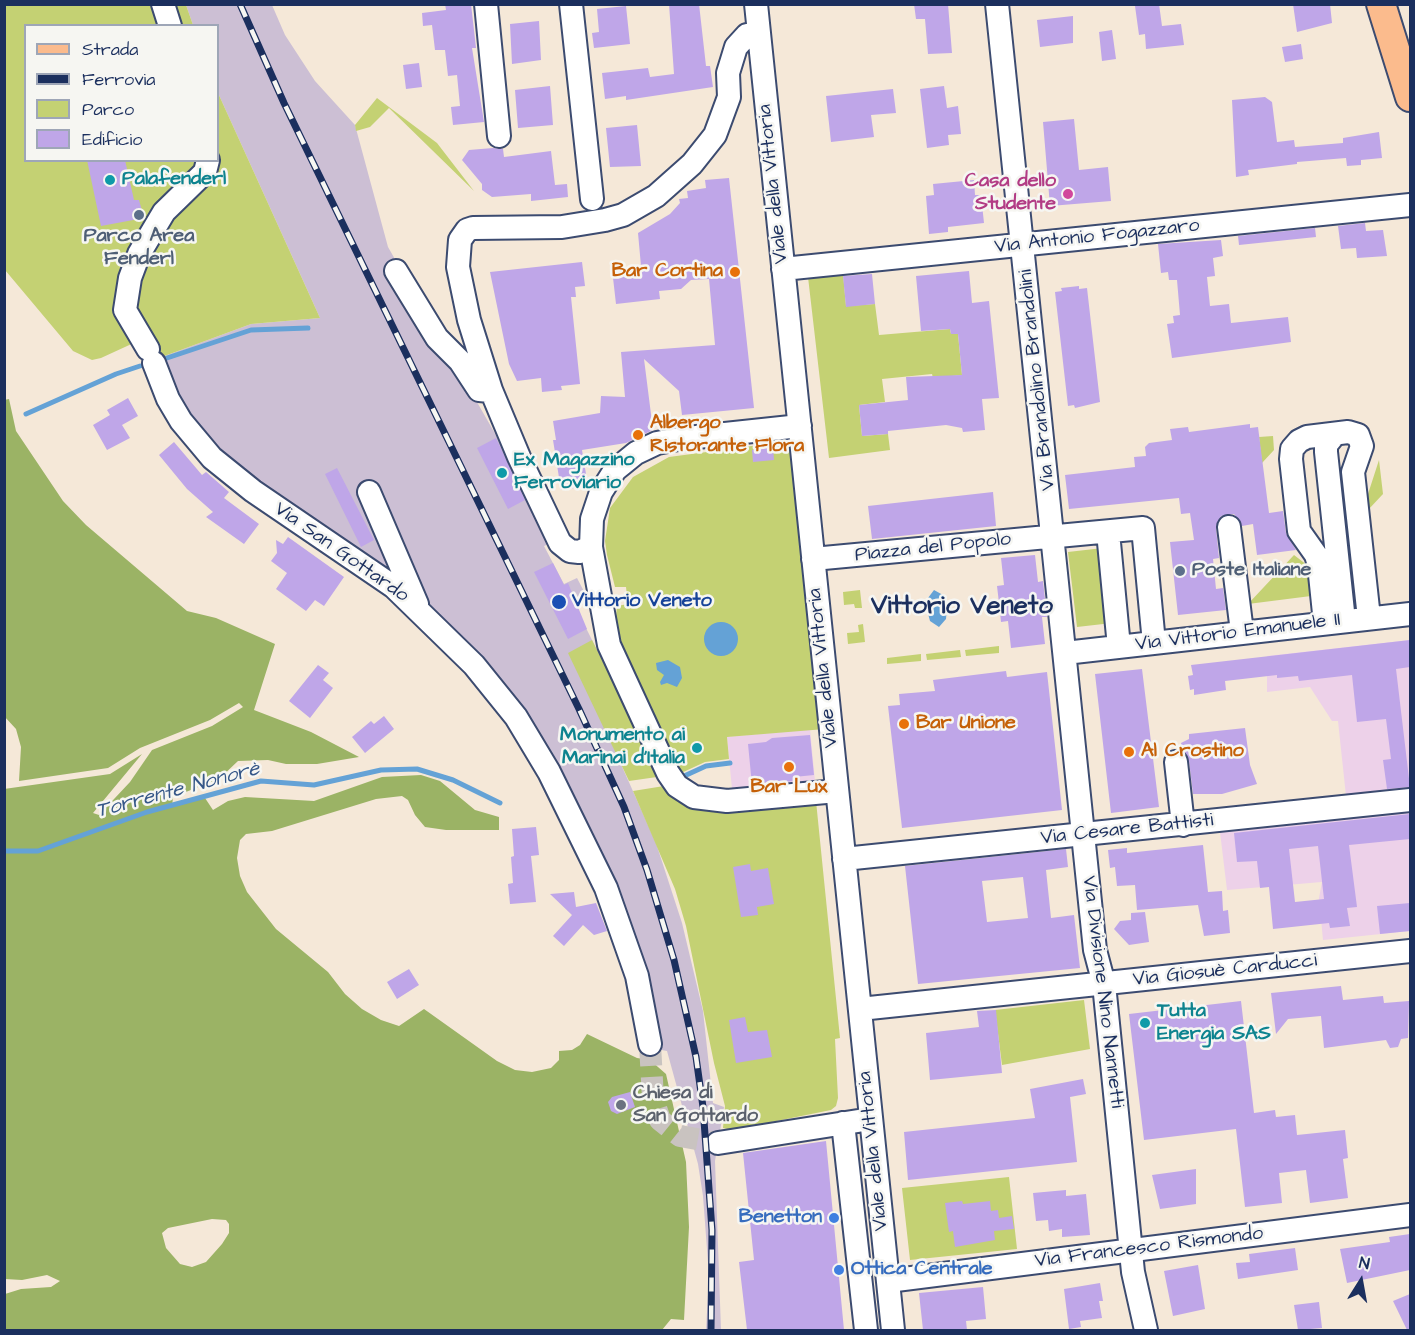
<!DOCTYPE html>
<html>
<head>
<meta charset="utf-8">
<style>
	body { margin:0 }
	#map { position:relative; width:1415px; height:1335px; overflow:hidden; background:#f5e8d8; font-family:"Architects Daughter",sans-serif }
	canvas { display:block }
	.frame { position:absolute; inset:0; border:6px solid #1b2f5e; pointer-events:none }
	.legend { position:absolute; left:24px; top:24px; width:195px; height:138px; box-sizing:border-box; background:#f6f6f2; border:2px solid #9ea6b7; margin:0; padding:8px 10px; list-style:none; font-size:18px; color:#1b2f5e }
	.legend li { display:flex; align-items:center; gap:12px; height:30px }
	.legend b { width:30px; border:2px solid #9ea6b7 }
	.north { position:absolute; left:1331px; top:1251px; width:60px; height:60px; -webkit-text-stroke:4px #f6f6f2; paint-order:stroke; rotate:11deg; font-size:16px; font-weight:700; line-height:24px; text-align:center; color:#1b2f5e }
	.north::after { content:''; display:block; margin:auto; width:21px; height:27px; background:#1b2f5e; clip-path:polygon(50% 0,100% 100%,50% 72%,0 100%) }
</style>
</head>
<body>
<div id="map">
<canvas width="1415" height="1335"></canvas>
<div class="frame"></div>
<ul class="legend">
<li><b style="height:8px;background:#fbbb8d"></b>Strada</li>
<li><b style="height:8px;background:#1b2f5e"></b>Ferrovia</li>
<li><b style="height:16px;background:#c4d173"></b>Parco</li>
<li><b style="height:16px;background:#bfa6e8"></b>Edificio</li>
</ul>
<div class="north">N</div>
</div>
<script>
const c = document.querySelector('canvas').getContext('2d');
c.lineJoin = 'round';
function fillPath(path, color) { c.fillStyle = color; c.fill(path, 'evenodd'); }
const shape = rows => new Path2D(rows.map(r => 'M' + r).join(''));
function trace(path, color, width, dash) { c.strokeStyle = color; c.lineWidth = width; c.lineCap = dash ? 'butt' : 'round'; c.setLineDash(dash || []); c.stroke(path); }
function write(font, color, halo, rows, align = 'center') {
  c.font = font + ' "Architects Daughter",sans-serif'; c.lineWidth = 5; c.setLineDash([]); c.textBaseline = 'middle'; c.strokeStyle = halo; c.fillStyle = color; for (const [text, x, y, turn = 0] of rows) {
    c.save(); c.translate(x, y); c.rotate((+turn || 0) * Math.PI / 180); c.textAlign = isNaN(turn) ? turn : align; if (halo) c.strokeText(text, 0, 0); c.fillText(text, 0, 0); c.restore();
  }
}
const built = shape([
	[1410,640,1410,791,1346,796,1338,721,1332,721,1310,687,1267,692,1267,656],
	[810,729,815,781,732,789,727,737],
	[1410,811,1410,931,1323,940,1319,898,1322,882,1227,890,1220,832]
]);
const industrial = shape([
	[186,5,272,5,285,35,315,81,355,125,388,247,497,437,551,543,544,546,564,584,577,578,589,601,576,608,607,670,612,744,656,843,682,923,703,1011,713,1103,724,1107,715,1161,721,1330,706,1330,709,1276,703,1196,698,1164,667,1051,656,1049,564,789,405,586,233,462,211,441,186,408,159,358,251,324,320,318,218,93,218,26,193,25]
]);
const green = shape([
	[4,5,186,5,193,25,26,26,26,160,218,160,218,93,320,318,251,324,159,358,138,341,101,358,92,360,73,351,5,270],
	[377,98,437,143,474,191,389,108,370,127,356,131,355,125],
	[843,273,846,306,875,304,879,335,950,329,951,334,958,334,962,375,933,378,932,374,882,379,885,402,859,405,862,436,888,434,890,450,829,458,808,277],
	[1273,436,1274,450,1262,463,1259,437],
	[782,442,794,447,825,729,727,737,729,759,705,762,679,774,619,649,615,627,617,606,628,604,626,587,615,587,607,555,605,541,610,508,633,477,669,457],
	[1379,460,1383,494,1368,510,1368,494],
	[1339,468,1343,470,1357,590,1354,591,1352,590,1337,469],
	[1103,548,1112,623,1077,627,1068,552],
	[1294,555,1307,565,1311,596,1248,604],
	[860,590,862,608,855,608,854,604,844,605,843,592],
	[863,624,865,642,848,644,847,633,859,632,858,625],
	[592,640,607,670,657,777,629,781,568,653],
	[999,646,999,653,966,656,965,650],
	[960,650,961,657,927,660,926,654],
	[921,654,921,661,887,664,887,658],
	[664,786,816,801,840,1038,835,1039,838,1098,836,1106,831,1110,732,1130,723,1128,725,1106,714,1063,686,926,675,889,633,791],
	[1084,1000,1090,1049,1002,1065,995,1010],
	[1009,1177,1017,1249,910,1260,902,1188]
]);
const forest = shape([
	[9,399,16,431,63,501,86,525,187,611,216,618,275,644,254,710,311,732,359,757,317,764,286,764,268,760,238,761,219,779,173,797,172,807,205,798,213,810,228,801,245,797,314,801,382,777,421,775,440,781,475,810,499,817,499,830,446,830,425,827,415,815,408,800,402,796,376,799,272,831,246,834,240,840,237,858,240,876,247,892,276,929,328,972,345,994,362,1009,381,1020,399,1026,424,1009,497,1061,515,1070,532,1072,551,1068,559,1060,559,1051,572,1050,580,1045,587,1034,637,1058,650,1060,666,1074,686,1162,689,1227,684,1320,671,1319,662,1330,5,1330,5,1294,21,1289,51,1287,60,1281,47,1275,22,1280,5,1279,4,789,110,774,142,754,93,813,99,815,130,782,152,750,212,726,243,707,239,703,210,720,140,748,108,768,19,781,21,747,16,729,4,716,4,400],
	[212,1219,226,1220,229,1224,229,1233,222,1244,206,1262,192,1267,180,1264,166,1248,162,1233,168,1228]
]);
const water = shape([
	[934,590,943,595,947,607,946,619,939,627,930,621,927,610,928,598],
	'704 639a17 17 0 1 1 34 0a17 17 0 1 1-34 0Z',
	[668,660,680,667,682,678,677,687,667,683,661,685,660,682,664,675,657,670,656,663]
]);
const stream = shape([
	[167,358,251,330,308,328],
	[26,414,116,374,140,366],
	[682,777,706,766,730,763],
	[4,851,38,851,147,812,261,781,314,785,381,770,417,769,453,780,500,803]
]);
const building = shape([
	[445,4,471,4,476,48,472,48,484,122,453,125,451,107,460,106,457,75,448,76,445,50,435,50,432,25,423,26,422,13,446,10],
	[669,4,699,4,706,66,710,66,713,87,626,100,626,96,605,99,602,73,648,68,650,77,674,74],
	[914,4,948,4,952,53,928,54,925,19,916,19],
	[1159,4,1162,26,1181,24,1184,45,1146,49,1145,34,1139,35,1135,6],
	[1293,4,1330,4,1332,23,1297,32],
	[626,6,630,44,594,48,592,33,599,32,597,9],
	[1073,16,1073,43,1040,47,1037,20],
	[539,21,541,60,512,64,510,24],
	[1112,30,1116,59,1102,61,1099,32],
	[1301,44,1303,59,1285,62,1282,47],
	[419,63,422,87,406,89,403,65],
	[550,86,553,125,518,128,515,90],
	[944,86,947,108,958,106,961,134,948,135,949,145,927,148,920,89],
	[893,89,896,113,871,115,874,137,831,142,826,96],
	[1265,97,1272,102,1277,142,1294,140,1295,147,1343,143,1343,138,1379,132,1382,158,1361,160,1361,165,1347,166,1346,158,1297,162,1297,164,1248,170,1249,175,1236,177,1232,100],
	[1074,119,1079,170,1108,167,1111,201,1050,206,1043,122],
	[637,125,641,166,610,167,606,128],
	[493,148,503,149,504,157,551,151,555,185,567,184,568,197,531,201,531,194,492,197,482,190,482,184,462,160,469,150],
	[87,160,125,160,134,200,139,200,144,218,101,226],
	[729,178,754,408,682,415,679,391,644,359,653,430,626,443,582,450,588,486,561,490,553,440,556,440,553,421,600,413,601,396,625,397,621,352,715,345,709,279,691,280,681,289,659,291,660,299,616,304,612,269,641,266,638,233,670,214,680,203,679,199,688,198,687,191,706,188,705,180],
	[974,180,975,195,981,195,984,223,948,227,948,232,929,234,926,196,934,195,933,184],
	[1365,223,1366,231,1383,230,1387,256,1357,258,1356,248,1341,249,1338,226],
	[1315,228,1316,237,1239,245,1238,236],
	[1221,240,1223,256,1213,258,1215,276,1207,277,1210,306,1229,304,1231,323,1288,317,1291,342,1172,358,1167,324,1174,323,1173,316,1180,315,1177,280,1169,280,1168,272,1161,273,1158,244],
	[582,262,585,286,575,287,576,297,571,297,580,384,561,386,562,390,542,392,541,378,517,381,509,364,490,272],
	[969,271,972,303,989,301,999,398,982,399,985,430,963,432,962,428,946,425,888,431,888,434,862,436,859,405,908,400,906,377,962,375,958,334,951,334,950,329,921,331,916,276],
	[872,274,875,304,846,307,843,276],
	[1079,286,1079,289,1087,288,1100,402,1075,408,1074,405,1068,406,1055,292,1062,291,1061,288],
	[128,398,138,416,122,425,130,438,107,450,93,425,110,415,107,410],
	[1250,424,1250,428,1258,427,1269,513,1283,511,1286,533,1296,550,1257,555,1253,524,1242,526,1234,514,1221,516,1216,528,1219,558,1213,559,1216,589,1223,588,1226,610,1178,615,1170,542,1194,540,1190,513,1181,514,1179,498,1069,509,1065,475,1135,467,1134,457,1146,456,1145,447,1149,443,1172,440,1170,429,1188,427,1189,432],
	[496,438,525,500,508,509,477,448],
	[174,442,202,475,206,472,229,492,224,498,259,524,244,544,206,517,213,512,187,489,159,455],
	[773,447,774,460,753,462,752,450],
	[337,468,374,540,361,547,325,474],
	[993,492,996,526,872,539,868,506],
	[288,537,344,577,324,606,315,600,306,611,276,589,287,573,271,561,277,553,276,540,283,544],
	[1035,555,1038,582,1043,581,1047,617,1042,617,1045,644,1011,648,1008,621,1001,622,999,603,997,586,1004,585,1001,558],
	[553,563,564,585,568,583,587,629,568,639,534,572],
	[1410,640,1410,667,1396,669,1410,787,1387,789,1383,760,1391,759,1386,719,1357,722,1352,675,1299,681,1298,676,1277,678,1277,675,1225,681,1226,690,1194,695,1194,689,1190,690,1188,676,1193,675,1191,665],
	[318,665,329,673,323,680,333,688,310,718,289,701],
	[1142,669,1159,807,1111,813,1095,674],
	[1006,671,1007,677,1047,672,1062,810,902,828,888,706,900,705,899,694,935,691,933,680],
	[384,716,394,729,365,753,352,737,371,721,374,724],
	[1245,728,1250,765,1257,784,1222,794,1193,794,1189,761,1182,750,1181,743,1189,739,1189,734],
	[810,735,814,775,794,777,794,781,752,785,748,744,766,742,772,738],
	[1410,814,1410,839,1349,845,1357,907,1347,908,1350,926,1330,928,1329,923,1273,929,1269,887,1260,888,1257,861,1237,862,1234,833],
	[1318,846,1324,899,1295,902,1289,849],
	[536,827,539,855,531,856,536,902,510,904,508,884,513,883,511,857,514,856,512,829],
	[1203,845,1208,892,1222,891,1223,911,1228,910,1230,933,1204,936,1198,905,1137,910,1135,885,1117,886,1115,867,1110,868,1108,850,1127,848,1127,853],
	[1066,849,1068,867,1046,870,1051,918,1074,915,1080,968,918,984,905,866],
	[1023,877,1028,918,987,922,982,881],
	[750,864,751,871,768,868,774,904,757,907,758,915,741,917,733,867],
	[574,892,576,907,596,903,607,931,594,935,583,925,564,946,553,936,572,915,550,894],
	[1410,903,1410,931,1380,934,1377,906],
	[1145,912,1149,942,1129,945,1114,929,1120,921,1131,920,1131,913],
	[409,969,419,985,397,999,387,982],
	[1341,986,1343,1000,1383,996,1384,1003,1409,1001,1408,1038,1401,1039,1398,1047,1390,1048,1386,1040,1324,1048,1321,1016,1288,1019,1276,1034,1271,993],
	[1241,1001,1254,1113,1275,1110,1276,1117,1295,1115,1297,1135,1345,1130,1348,1158,1343,1159,1348,1198,1310,1203,1306,1170,1279,1173,1282,1203,1245,1207,1236,1129,1144,1140,1129,1014],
	[996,1010,1002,1073,930,1080,926,1033,979,1027,977,1011],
	[745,1017,748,1032,767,1030,772,1057,736,1063,729,1020],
	[1083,1079,1086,1094,1070,1097,1077,1162,908,1180,904,1132,1035,1118,1030,1089],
	[630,1092,635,1107,617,1114,611,1111,608,1102,612,1097],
	[826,1141,844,1330,747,1330,739,1262,754,1260,743,1153],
	[1196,1169,1196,1204,1160,1209,1152,1175],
	[1066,1190,1066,1196,1086,1194,1090,1235,1062,1237,1062,1229,1049,1231,1048,1220,1036,1221,1033,1193],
	[962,1201,963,1204,990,1201,991,1211,998,1210,999,1218,1012,1216,1014,1229,994,1231,995,1240,955,1247,953,1231,949,1232,945,1203],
	[1410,1234,1410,1270,1347,1283,1340,1249,1390,1242,1389,1237],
	[1295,1248,1298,1270,1238,1279,1236,1263,1250,1262,1249,1254],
	[1198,1265,1205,1309,1173,1316,1164,1271],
	[1100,1283,1103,1301,1099,1301,1102,1318,1080,1321,1081,1327,1069,1329,1064,1289],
	[983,1287,986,1319,966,1321,967,1330,923,1330,919,1293],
	[1410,1294,1410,1330,1407,1330,1393,1301],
	[1319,1302,1322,1328,1298,1330,1294,1305]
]);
const minorTunnel = shape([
	[650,1044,653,1099,660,1120,680,1136,718,1143]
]);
const minor = shape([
	[163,4,170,26],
	[486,4,499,136],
	[571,4,592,199],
	[756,4,893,1330],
	[997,4,1095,950,1104,984,1133,1272,1146,1330],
	[783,269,1410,205],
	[396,271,437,338,460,361,479,390,490,391],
	[148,349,125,310,130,278,139,254,164,212,205,172,208,160],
	[154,363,168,399,181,421,212,458,253,491,394,587,474,665,516,717,549,772,606,888,637,976,650,1044],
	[800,426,678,439,657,443,636,453,615,470,601,492,592,519,591,547,609,645,668,773,677,786,694,797,727,801,837,791],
	[1335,434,1326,445,1326,452,1344,621],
	[369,492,417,604],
	[1229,527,1242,632],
	[1108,532,1119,647],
	[591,547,579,552,570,551,560,543,519,457,491,390,469,320,458,267,460,240,467,230,473,228,562,227,605,220,623,215,656,196,692,164,715,135,729,97,728,73,736,47,747,35,759,34],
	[813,559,1143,528,1154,643],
	[1325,623,1319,565,1316,555,1299,531,1291,459,1292,449,1299,441,1307,437,1348,432,1358,435,1362,446,1353,472,1369,618],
	[1065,653,1410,614],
	[1176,762,1183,825],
	[844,859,1410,800],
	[860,1009,1410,951],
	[843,1123,866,1330],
	[718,1143,858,1121],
	[888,1281,1410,1215]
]);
const major = shape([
	[1381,4,1410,97]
]);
const rail = shape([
	[240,4,284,103,579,709,624,807,647,870,674,960,696,1057,703,1107,712,1230,711,1330]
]);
const markers = [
	[110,180,6,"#0f9aa8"],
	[1068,194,6,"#d1479c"],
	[139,215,6,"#5c6f8a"],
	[735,272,6,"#e8710a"],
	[638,435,6,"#e8710a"],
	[502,473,6,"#0f9aa8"],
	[1180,571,6,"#5c6f8a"],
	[559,602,8,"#1a4fb4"],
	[904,724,6,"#e8710a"],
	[697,748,6,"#0f9aa8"],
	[1129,752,6,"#e8710a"],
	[789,767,6,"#e8710a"],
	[1145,1023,6,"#0f9aa8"],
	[621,1105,6,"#6b7280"],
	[834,1218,6,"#3f7fe0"],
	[839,1270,6,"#3f7fe0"]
];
const cultureNames = [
	["Palafenderl",122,180],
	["Ex Magazzino",514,461],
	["Ferroviario",514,484],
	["Monumento ai",685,736,"right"],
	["Marinai d'Italia",685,759,"right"],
	["Tutta",1157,1012],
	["Energia SAS",1157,1035]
];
const hotelNames = [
	["Casa dello",1056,182],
	["Studente",1056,205]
];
const streetNames = [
	["Viale della Vittoria",774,184,-96],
	["Via Antonio Fogazzaro",1097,237,-6],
	["Via Brandolino Brandolini",1038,380,-96],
	["Piazza del Popolo",933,548,-6],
	["Via San Gottardo",341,553,35],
	["Via Vittorio Emanuele II",1238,633,-7],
	["Viale della Vittoria",824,668,-96],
	["Via Cesare Battisti",1127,830,-6],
	["Via Giosuè Carducci",1225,971,-6],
	["Via Divisione Nino Nannetti",1102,992,83],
	["Viale della Vittoria",874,1151,-96],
	["Via Francesco Rismondo",1149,1248,-7]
];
const serviceNames = [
	["Parco Area",139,237],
	["Fenderl",139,260],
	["Poste Italiane",1192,571,"left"]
];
const foodNames = [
	["Bar Cortina",723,272,"right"],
	["Albergo",650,424],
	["Ristorante Flora",650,447],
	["Bar Unione",916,724],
	["Al Crostino",1141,752],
	["Bar Lux",789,788,"center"]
];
const transitNames = [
	["Vittorio Veneto",572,602]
];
const worshipNames = [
	["Chiesa di",633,1094],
	["San Gottardo",633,1117]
];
const shopNames = [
	["Benetton",822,1218],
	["Ottica Centrale",851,1270,"left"]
];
const waterNames = [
	["Torrente Nonorè",178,791,-15]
];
const districtNames = [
	["Vittorio Veneto",962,608]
];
fillPath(built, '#edd1e9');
fillPath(industrial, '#ccbfd4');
fillPath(green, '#c4d173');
fillPath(forest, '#9bb365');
fillPath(water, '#64a2d6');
trace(stream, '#64a2d6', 5);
fillPath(building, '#bfa6e8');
trace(minorTunnel, '#c9c3c0', 22, [22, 11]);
trace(minor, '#3c4b70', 26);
trace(major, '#3c4b70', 32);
trace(minor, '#fff', 22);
trace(major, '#fbbb8d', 28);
trace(rail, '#1b2f5e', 7);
trace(rail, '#f6f6f2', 4.5, [14]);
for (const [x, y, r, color] of markers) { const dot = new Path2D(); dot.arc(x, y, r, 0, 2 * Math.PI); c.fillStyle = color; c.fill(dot); trace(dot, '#f6f6f2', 2); }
write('bold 20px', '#0d838f', '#f6f6f2', cultureNames, 'left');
write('bold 20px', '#b23c85', '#f6f6f2', hotelNames, 'right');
write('20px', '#1b2f5e', '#f6f6f2', streetNames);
write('bold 20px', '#4e5e75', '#f6f6f2', serviceNames);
write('bold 20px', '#c56008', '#f6f6f2', foodNames, 'left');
write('bold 20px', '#164399', '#f6f6f2', transitNames, 'left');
write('bold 20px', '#5b616d', '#f6f6f2', worshipNames, 'left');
write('bold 20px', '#366cbe', '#f6f6f2', shopNames, 'right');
write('italic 21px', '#355788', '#f6f6f2', waterNames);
write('bold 26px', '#1b2f5e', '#f6f6f2', districtNames);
</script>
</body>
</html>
